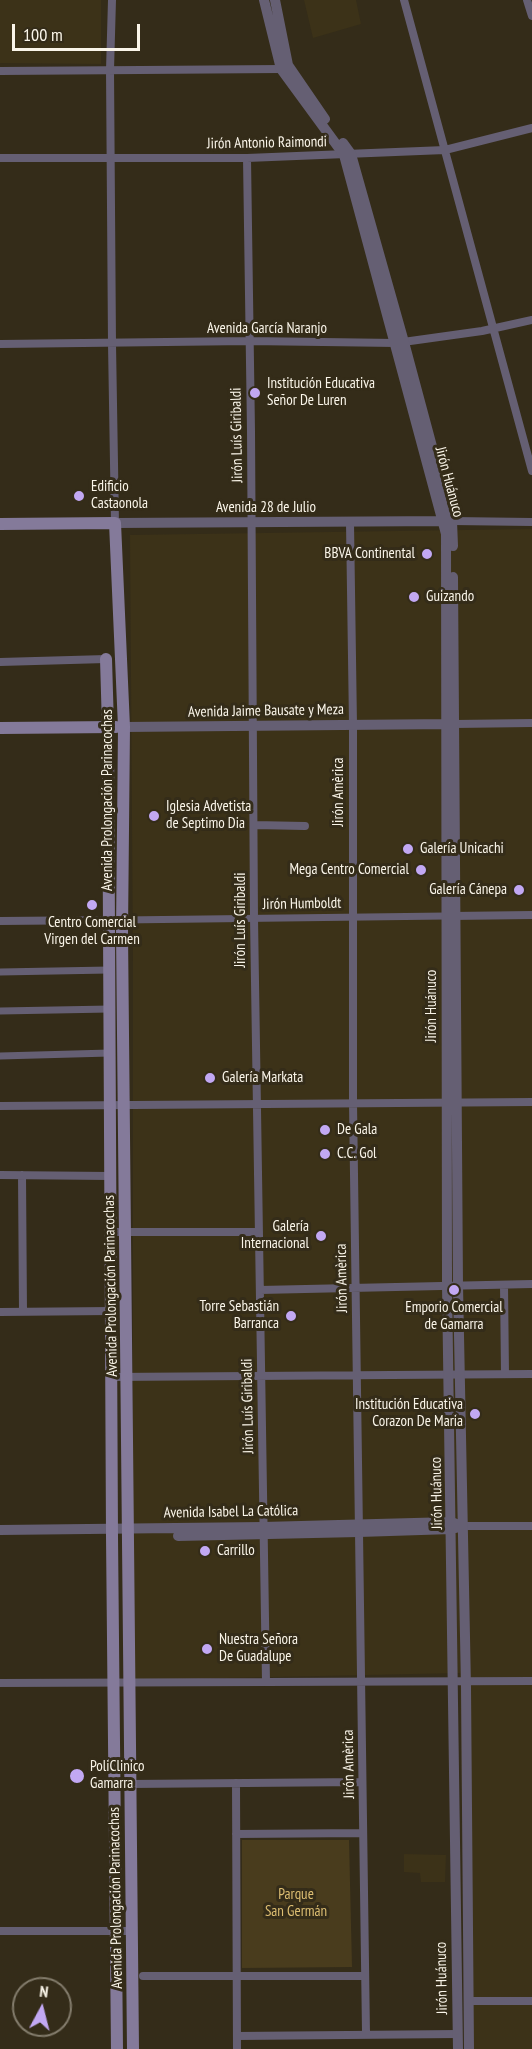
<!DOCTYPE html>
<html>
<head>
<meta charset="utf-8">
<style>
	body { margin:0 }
	#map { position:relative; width:532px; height:2049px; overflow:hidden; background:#342c19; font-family:"PT Sans Narrow",sans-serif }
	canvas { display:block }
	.north { position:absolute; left:12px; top:1977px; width:60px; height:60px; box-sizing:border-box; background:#342c19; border:2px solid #837c6c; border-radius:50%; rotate:7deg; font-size:16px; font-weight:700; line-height:24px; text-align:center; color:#faf5e9 }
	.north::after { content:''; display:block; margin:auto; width:21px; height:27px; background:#c2a8f3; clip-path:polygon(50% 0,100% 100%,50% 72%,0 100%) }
	.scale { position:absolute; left:12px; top:24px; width:128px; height:27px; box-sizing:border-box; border:3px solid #faf5e9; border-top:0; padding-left:8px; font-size:18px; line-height:21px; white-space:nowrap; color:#faf5e9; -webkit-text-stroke:4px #342c19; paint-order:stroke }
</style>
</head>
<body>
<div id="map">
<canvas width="532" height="2049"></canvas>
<div class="north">N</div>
<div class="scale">100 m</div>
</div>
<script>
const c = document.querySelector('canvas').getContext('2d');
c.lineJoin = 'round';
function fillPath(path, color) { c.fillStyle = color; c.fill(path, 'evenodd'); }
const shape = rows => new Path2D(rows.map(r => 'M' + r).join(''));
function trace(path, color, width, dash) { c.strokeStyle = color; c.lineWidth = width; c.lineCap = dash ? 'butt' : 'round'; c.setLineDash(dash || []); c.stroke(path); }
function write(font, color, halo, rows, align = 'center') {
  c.font = font + ' "PT Sans Narrow",sans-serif'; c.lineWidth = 6; c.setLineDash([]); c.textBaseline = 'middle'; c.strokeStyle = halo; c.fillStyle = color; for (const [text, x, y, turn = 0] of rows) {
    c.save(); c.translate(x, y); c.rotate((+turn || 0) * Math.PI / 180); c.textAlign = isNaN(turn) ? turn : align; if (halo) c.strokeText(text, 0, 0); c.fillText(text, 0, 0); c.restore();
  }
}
const built = shape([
	[0,0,101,0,101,64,0,63],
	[304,0,356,0,361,24,313,38],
	[532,529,532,2049,465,2049,460,1673,133,1680,133,961,130,535],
	[404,1854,446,1855,445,1882,421,1882,420,1873,404,1872]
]);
const green = shape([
	[242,1840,349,1840,352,1967,242,1968]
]);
const pedestrian = shape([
	[122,920,446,916],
	[0,972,109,970],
	[0,1011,110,1009],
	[0,1056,110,1053]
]);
const minor = shape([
	[112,0,110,70,112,344,115,523],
	[404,0,532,471],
	[527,0,532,16],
	[0,71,281,69],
	[0,158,247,158,445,150,532,128],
	[247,158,251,431,254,918,266,1682],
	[0,344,249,341,396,343,482,331,532,320],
	[452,521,532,522],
	[350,523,353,725,353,1103,366,2033],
	[0,662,106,659],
	[454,724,532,723],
	[254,825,305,826],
	[451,916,532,915],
	[0,921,113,920],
	[0,1106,532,1102],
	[0,1175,110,1176],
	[22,1175,23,1312],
	[111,1232,259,1232],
	[504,1285,505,1374],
	[260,1290,532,1284],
	[0,1312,111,1311],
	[111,1377,532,1374],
	[462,1526,532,1526],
	[0,1683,532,1681],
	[236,1783,237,2049],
	[130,1784,362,1782],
	[236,1834,363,1833],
	[0,1931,132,1931],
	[143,1976,365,1976],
	[468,2001,532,2001],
	[237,2036,458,2034]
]);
const tertiary = shape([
	[264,0,281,69,344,155,446,534,447,1285,458,2049],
	[275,0,288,65,325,119],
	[343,143,351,154,404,342,452,521,453,546],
	[115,523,449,521],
	[453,577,458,1285,466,1687,469,2049],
	[124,727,451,724],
	[0,1530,263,1527,452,1522,456,1524],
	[178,1536,359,1532,452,1529,459,1527]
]);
const secondary = shape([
	[0,524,115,523,124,727,122,932,133,2049],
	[106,659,108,727,112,1536,117,2049],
	[0,728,116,727]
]);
const markers = [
	[255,393,6,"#c2a8f3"],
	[79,496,6,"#c2a8f3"],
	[427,554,6,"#c2a8f3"],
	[414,597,6,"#c2a8f3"],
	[154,816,6,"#c2a8f3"],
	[408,849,6,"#c2a8f3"],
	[421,870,6,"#c2a8f3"],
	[519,890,6,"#c2a8f3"],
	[92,905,6,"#c2a8f3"],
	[210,1078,6,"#c2a8f3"],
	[325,1130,6,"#c2a8f3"],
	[325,1154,6,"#c2a8f3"],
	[321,1236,6,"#c2a8f3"],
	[454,1290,6,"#c2a8f3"],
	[291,1316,6,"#c2a8f3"],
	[475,1414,6,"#c2a8f3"],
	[205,1551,6,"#c2a8f3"],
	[207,1649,6,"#c2a8f3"],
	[77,1776,8,"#c2a8f3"]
];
const streetNames = [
	["Jirón Antonio Raimondi",267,143,-1],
	["Avenida García Naranjo",267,329],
	["Jirón Luís Giribaldi",237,435,-91],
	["Jirón Huánuco",449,482,75],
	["Avenida 28 de Julio",266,508],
	["Avenida Jaime Bausate y Meza",266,711,-1],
	["Jirón Amèrica",339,792,-90],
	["Avenida Prolongación Parinacochas",108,800,-90],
	["Jirón Humboldt",302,904,-1],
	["Jirón Luís Giribaldi",241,920,-90],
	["Jirón Huánuco",432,1006,-90],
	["Jirón Amèrica",342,1278,-91],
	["Avenida Prolongación Parinacochas",111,1286,-91],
	["Jirón Luís Giribaldi",248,1406,-91],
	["Jirón Huánuco",437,1493,-91],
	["Avenida Isabel La Católica",231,1512,-1],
	["Jirón Amèrica",349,1764,-91],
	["Avenida Prolongación Parinacochas",116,1898,-91],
	["Jirón Huánuco",442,1978,-91]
];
const poiNames = [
	["Institución Educativa",267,384],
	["Señor De Luren",267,401],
	["Edificio",91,487],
	["Castaonola",91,504],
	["BBVA Continental",415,554,"right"],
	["Guizando",426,597],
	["Iglesia Advetista",166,807],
	["de Septimo Dia",166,824],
	["Galería Unicachi",420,849],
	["Mega Centro Comercial",409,870,"right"],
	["Galería Cánepa",507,890,"right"],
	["Centro Comercial",92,923,"center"],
	["Virgen del Carmen",92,940,"center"],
	["Galería Markata",222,1078],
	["De Gala",337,1130],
	["C.C. Gol",337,1154],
	["Galería",309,1227,"right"],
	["Internacional",309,1244,"right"],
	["Torre Sebastián",279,1307,"right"],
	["Barranca",279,1324,"right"],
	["Emporio Comercial",454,1308,"center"],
	["de Gamarra",454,1325,"center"],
	["Institución Educativa",463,1405,"right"],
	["Corazon De Maria",463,1422,"right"],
	["Carrillo",217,1551],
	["Nuestra Señora",219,1640],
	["De Guadalupe",219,1657],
	["PoliClinico",90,1767],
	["Gamarra",90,1784]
];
const parkNames = [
	["Parque",296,1895],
	["San Germán",296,1912]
];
fillPath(built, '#3c3218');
fillPath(green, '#493c1d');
trace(pedestrian, '#655f73', 7);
trace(minor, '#655f73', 8);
trace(tertiary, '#655f73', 10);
trace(secondary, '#847a9a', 12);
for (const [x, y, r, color] of markers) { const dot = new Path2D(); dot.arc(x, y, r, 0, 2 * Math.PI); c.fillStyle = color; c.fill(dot); trace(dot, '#342c19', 2); }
write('15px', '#faf5e9', '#342c19', streetNames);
write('15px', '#faf5e9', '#342c19', poiNames, 'left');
write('15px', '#ddbe72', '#342c19', parkNames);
</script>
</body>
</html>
